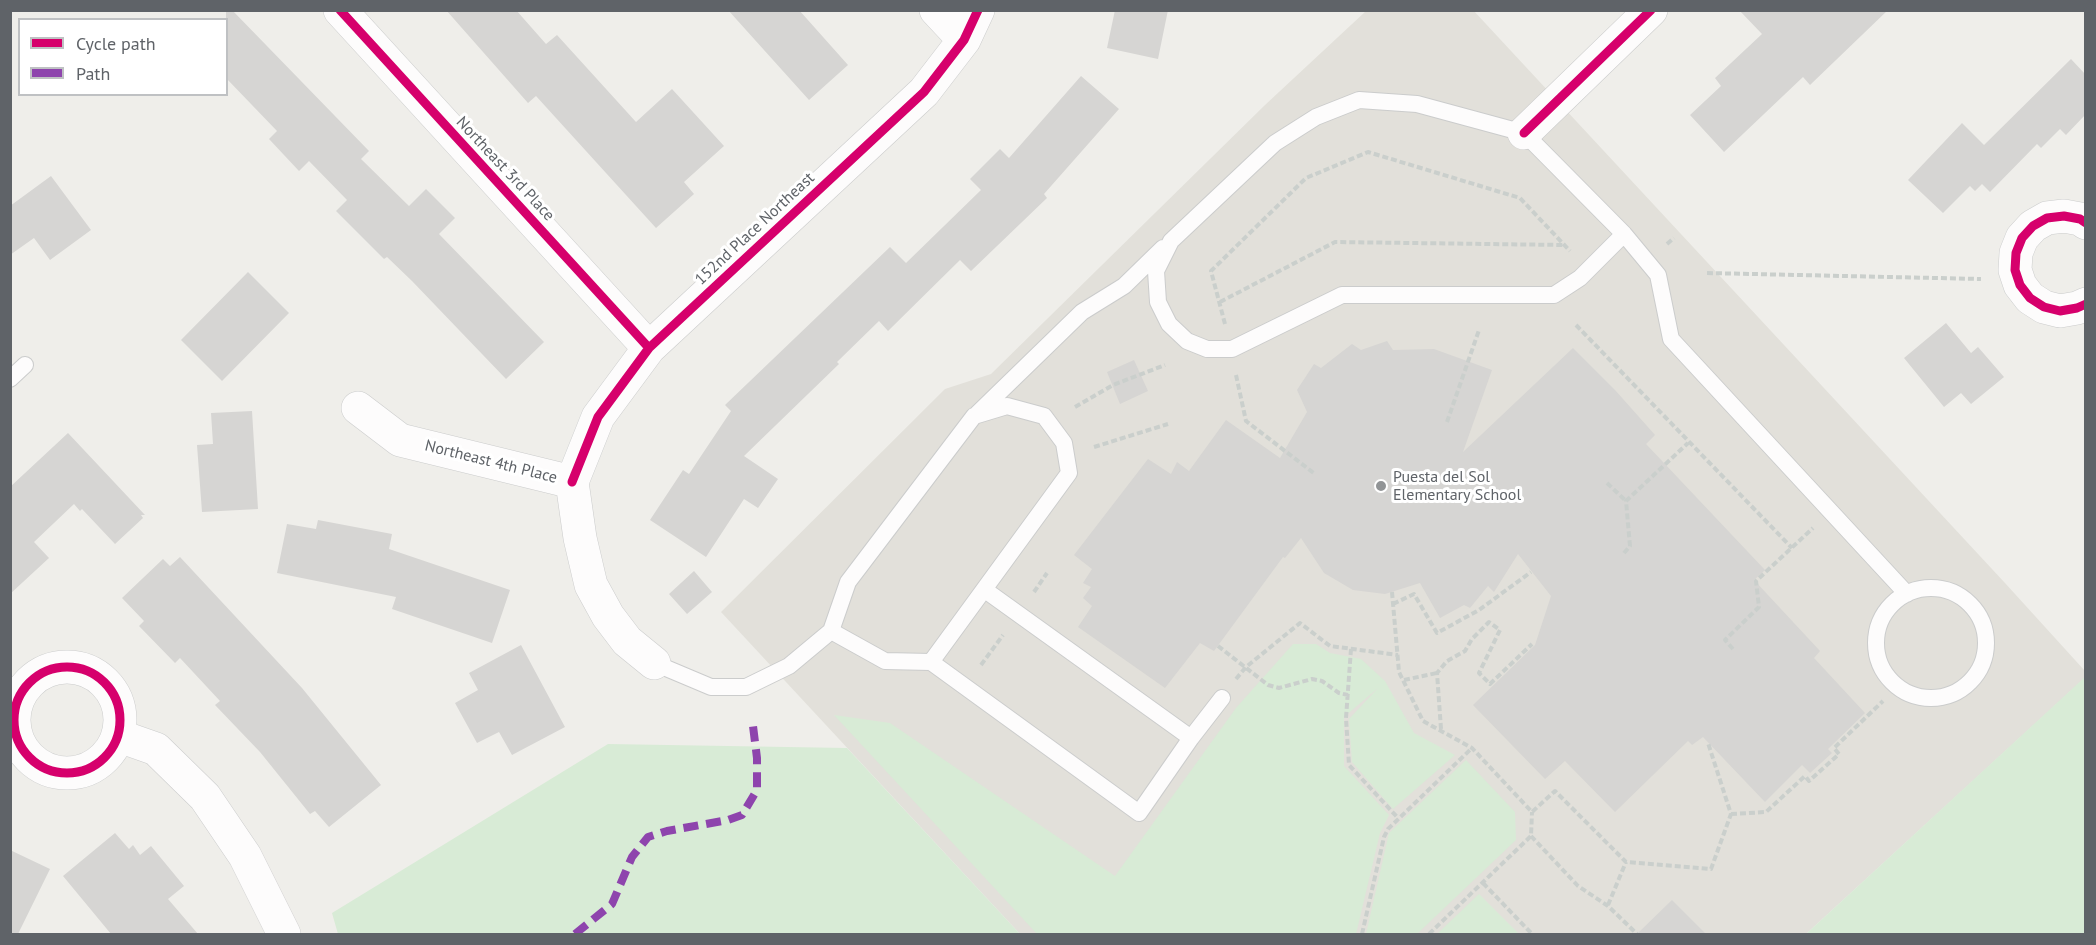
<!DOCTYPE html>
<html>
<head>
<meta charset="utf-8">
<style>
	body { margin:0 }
	#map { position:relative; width:2096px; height:945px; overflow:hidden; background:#efeeea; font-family:"PT Sans",sans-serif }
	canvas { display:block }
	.frame { position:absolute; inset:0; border:12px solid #5f6368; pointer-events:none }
	.legend { position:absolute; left:18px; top:18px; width:210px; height:78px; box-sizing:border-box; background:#fff; border:2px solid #bfc1c3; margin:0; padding:8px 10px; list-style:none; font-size:18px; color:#5f6368 }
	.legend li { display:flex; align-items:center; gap:12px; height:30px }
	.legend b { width:30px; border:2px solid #bfc1c3 }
</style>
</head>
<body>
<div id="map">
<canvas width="2096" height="945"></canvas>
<div class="frame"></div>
<ul class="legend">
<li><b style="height:8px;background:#d6006c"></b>Cycle path</li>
<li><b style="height:8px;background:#8e44ad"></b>Path</li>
</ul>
</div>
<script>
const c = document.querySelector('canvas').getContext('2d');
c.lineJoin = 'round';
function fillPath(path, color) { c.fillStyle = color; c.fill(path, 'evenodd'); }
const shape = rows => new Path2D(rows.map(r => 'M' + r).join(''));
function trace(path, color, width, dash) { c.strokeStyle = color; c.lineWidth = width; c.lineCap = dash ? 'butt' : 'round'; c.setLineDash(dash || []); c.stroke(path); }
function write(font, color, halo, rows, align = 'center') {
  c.font = font + ' "PT Sans",sans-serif'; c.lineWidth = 6; c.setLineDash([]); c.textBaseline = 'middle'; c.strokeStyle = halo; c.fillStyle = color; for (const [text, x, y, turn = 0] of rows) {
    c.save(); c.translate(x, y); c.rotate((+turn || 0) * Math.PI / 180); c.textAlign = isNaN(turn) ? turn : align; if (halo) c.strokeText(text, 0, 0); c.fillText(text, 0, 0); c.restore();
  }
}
const education = shape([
	[1473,10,2005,583,2085,671,2086,677,1806,934,1020,934,721,612,945,389,991,374,1265,105,1366,11]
]);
const green = shape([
	[1293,644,1316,644,1330,653,1361,659,1385,681,1414,733,1455,755,1393,809,1352,762,1349,719,1378,688,1344,717,1344,766,1389,815,1380,833,1356,934,1037,934,834,715,890,723,1115,876,1236,708],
	[2085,677,2085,934,1806,934],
	[608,744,847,748,1020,934,338,934,332,913],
	[1466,760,1515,812,1516,840,1417,934,1366,934,1389,833],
	[1479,894,1519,934,1437,934]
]);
const building = shape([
	[226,10,232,10,369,151,361,159,409,206,426,189,455,218,439,234,544,342,506,379,412,281,387,257,384,259,336,211,347,200,309,161,299,171,269,139,277,131,226,78],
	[446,10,516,10,546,44,557,35,636,122,672,89,724,146,684,182,694,194,656,228,536,96,528,103],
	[728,10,799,10,848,65,809,100],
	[1115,10,1168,10,1158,59,1107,48],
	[1739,10,1888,10,1810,85,1803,77,1724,152,1690,115,1721,86,1715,78,1762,34],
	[2071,59,2085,74,2085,115,2066,135,2060,129,2041,148,2037,144,1990,192,1982,184,1975,191,1970,186,1943,213,1908,180,1962,123,1984,145],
	[1081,76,1119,109,1044,194,1047,198,971,271,960,260,888,331,879,321,837,362,839,364,744,456,778,479,758,508,744,499,706,557,650,520,683,470,689,474,731,411,725,405,890,247,906,263,981,190,970,179,1000,149,1009,158],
	[51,176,91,230,50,260,34,238,10,255,10,206],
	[248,272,289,313,222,381,181,340],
	[1946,323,1971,353,1978,347,2004,377,1971,404,1961,393,1944,407,1904,358],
	[1387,341,1393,350,1434,349,1492,370,1463,452,1573,348,1615,390,1655,435,1646,444,1765,570,1754,580,1820,651,1814,658,1865,713,1828,749,1832,753,1810,773,1802,765,1765,802,1703,737,1692,745,1688,741,1615,812,1565,761,1545,779,1473,705,1535,645,1551,596,1518,554,1494,592,1488,586,1470,608,1464,605,1440,618,1420,583,1385,594,1353,590,1324,573,1301,538,1285,558,1283,557,1214,651,1200,643,1165,688,1078,627,1092,606,1083,598,1091,587,1083,583,1092,569,1074,555,1148,459,1171,474,1177,462,1189,471,1226,420,1280,458,1307,412,1297,390,1314,364,1321,368,1352,344,1361,350],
	[1134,360,1148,391,1120,404,1107,372],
	[252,411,258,509,202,512,197,445,213,444,211,413],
	[68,433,145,515,141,515,143,518,115,544,82,509,80,511,74,504,34,542,49,558,10,594,10,487],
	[318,520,392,534,389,549,510,590,492,643,392,609,396,597,277,573,287,524,316,529],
	[180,557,302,688,381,785,329,827,315,811,310,814,260,752,215,705,220,701,180,658,175,663,139,626,144,621,122,598,163,559,170,566],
	[694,571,712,592,687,614,669,594],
	[521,645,565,727,512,755,499,732,477,743,455,703,478,690,469,673],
	[115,833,129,849,133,845,140,855,151,846,184,886,168,899,198,934,111,934,63,876],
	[10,850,50,869,18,934,10,934],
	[1672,900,1706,934,1637,934]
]);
const path = shape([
	[1667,244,1674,238],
	[1707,273,1981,279],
	[1220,302,1335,242,1564,245],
	[1225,324,1211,271,1306,178,1368,152,1520,198,1570,251],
	[1576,325,1792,548],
	[1236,375,1246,421,1315,474],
	[1075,407,1113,385,1165,365],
	[1447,422,1479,330],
	[1094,447,1168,424],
	[1607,483,1626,501],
	[1624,553,1630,546,1626,501,1688,443],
	[1034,592,1047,573],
	[1392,592,1399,672,1423,721,1472,748,1532,812,1555,791,1626,862,1711,869,1731,814,1708,743],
	[1393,604,1414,594,1437,633,1479,610,1531,572],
	[1218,646,1268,685,1279,688,1312,679,1322,681,1339,693,1348,695],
	[1351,649,1346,718,1349,765,1398,818],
	[1733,649,1725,640,1759,607,1756,581,1813,528],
	[981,665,1003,635],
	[1236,679,1246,667,1300,623,1330,646,1398,655],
	[1404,680,1437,673],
	[1441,729,1437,673,1447,661,1465,651,1472,639,1489,622,1500,630,1479,673,1490,684,1532,644],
	[1731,814,1766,812,1805,776,1809,781,1839,754,1834,748,1883,701],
	[1531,836,1578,886,1608,906,1637,934],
	[1483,883,1532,934],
	[1608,905,1626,862],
	[1362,934,1384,837,1388,829,1472,748],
	[1429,934,1531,836,1532,812]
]);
const lane = shape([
	[1624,234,1580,278,1554,295,1342,295,1232,349,1207,349,1187,341,1169,324,1158,302,1156,271,1171,241,1275,143,1316,117,1359,100,1417,104,1524,133,1624,234,1658,275,1671,339,1907,594],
	[10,379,25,365],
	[977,414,1082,312,1124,286,1163,248],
	'1876 643a55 55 0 1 1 110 0a55 55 0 1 1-110 0Z',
	[831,631,848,582,974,416,1007,406,1044,416,1064,443,1069,473,931,662],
	[654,663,711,687,746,687,789,666,831,631,885,661,931,662,1139,813,1191,738,985,590],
	[1191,738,1222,698]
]);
const street = shape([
	[340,10,649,348],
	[936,10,964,40],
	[1524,133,1651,10],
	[2086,223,2080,219,2064,216,2047,218,2033,226,2022,238,2016,253,2015,270,2020,285,2030,298,2044,307,2060,311,2077,308,2086,304],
	[358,408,400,440,572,482,580,538,591,585,608,616,627,641,654,663],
	[572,482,598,417,649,348,924,92,964,40,978,10],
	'14 720a53 53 0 1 1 106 0a53 53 0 1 1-106 0Z',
	[119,736,156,749,205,797,245,856,284,934]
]);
const quiet = shape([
	[575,934,612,904,632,857,648,837,667,831,728,820,742,815,757,790,757,758,753,726]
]);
const cycleway = shape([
	[340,10,649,348],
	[1524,133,1651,10],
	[2086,223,2080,219,2064,216,2047,218,2033,226,2022,238,2016,253,2015,270,2020,285,2030,298,2044,307,2060,311,2077,308,2086,304],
	[572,482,598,417,649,348,924,92,964,40,978,10],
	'14 720a53 53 0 1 1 106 0a53 53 0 1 1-106 0Z'
]);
const markers = [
	[1381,486,6,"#919496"]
];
const streetNames = [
	["Northeast 3rd Place",505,169,47],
	["152nd Place Northeast",755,229,-43],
	["Northeast 4th Place",491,462,14]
];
const poiNames = [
	["Puesta del Sol",1393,477],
	["Elementary School",1393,495]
];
fillPath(education, '#e2e0da');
fillPath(green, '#d8ebd6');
fillPath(building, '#d6d5d3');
trace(lane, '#cbcccc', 18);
trace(street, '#cbcccc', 34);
trace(path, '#cacfcc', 4, [6, 3]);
trace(lane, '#fdfcfc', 16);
trace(street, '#fdfcfc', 33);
trace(quiet, '#8e44ad', 8, [15, 8]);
trace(cycleway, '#d6006c', 9);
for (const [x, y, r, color] of markers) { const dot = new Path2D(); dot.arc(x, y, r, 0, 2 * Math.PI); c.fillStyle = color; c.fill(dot); trace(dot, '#fff', 2); }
write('16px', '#5f6368', '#fff', streetNames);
write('16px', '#5f6368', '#fff', poiNames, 'left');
</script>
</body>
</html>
